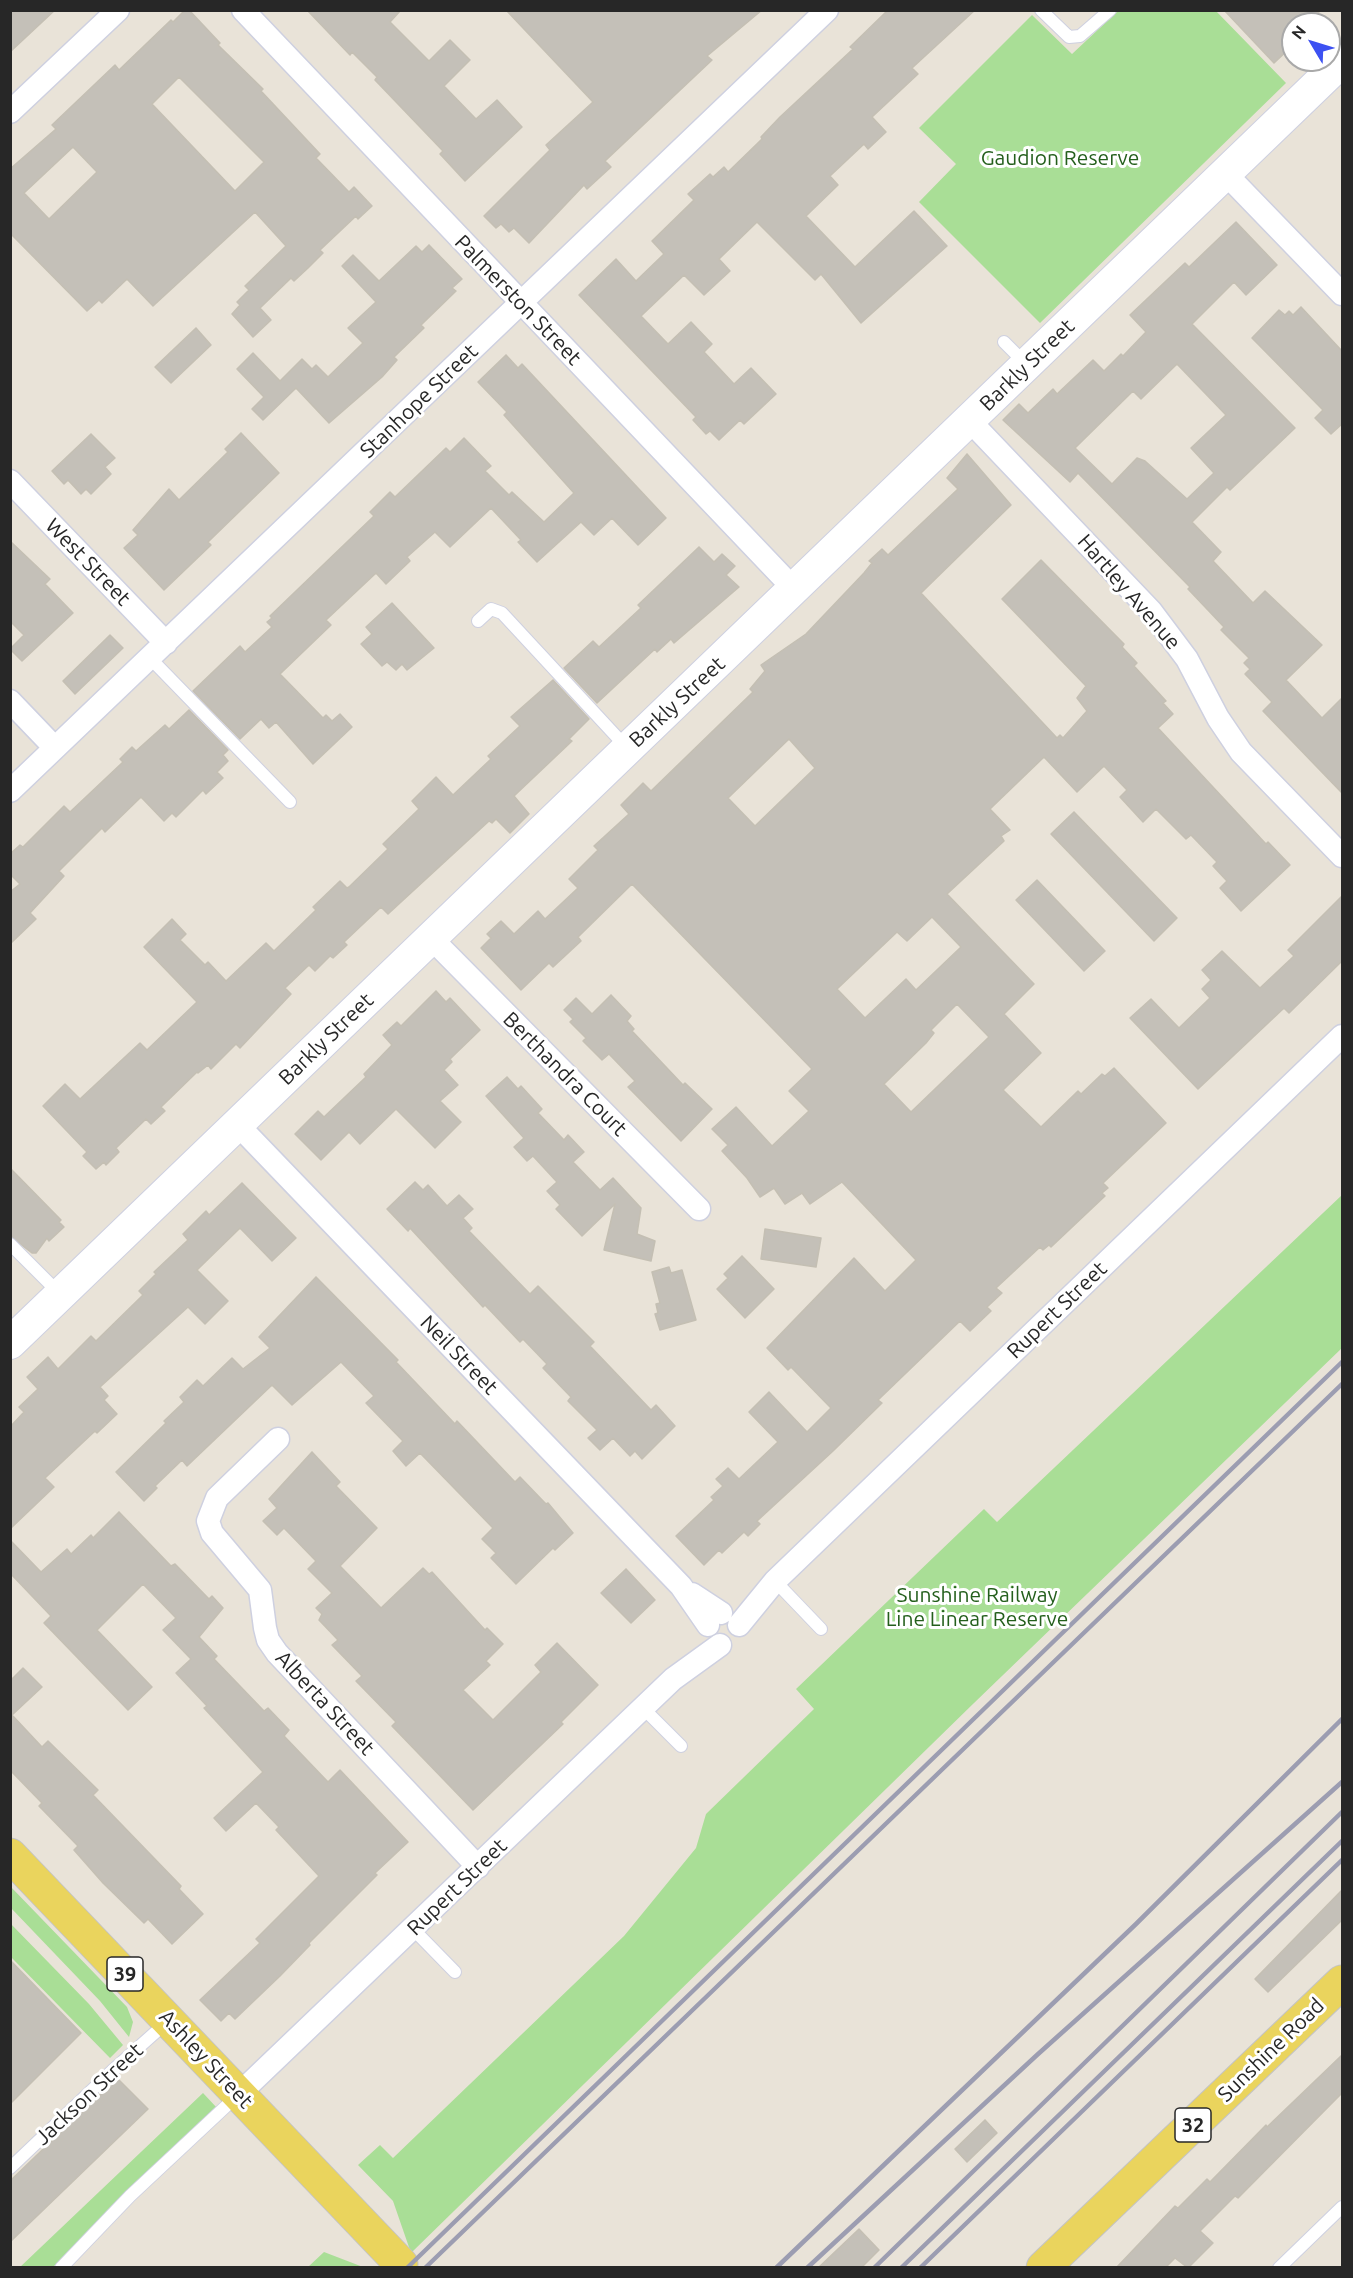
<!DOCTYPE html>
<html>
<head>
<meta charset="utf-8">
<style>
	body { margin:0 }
	#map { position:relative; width:1353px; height:2278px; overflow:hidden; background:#e9e3d8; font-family:Ubuntu,sans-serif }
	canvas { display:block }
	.frame { position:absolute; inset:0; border:12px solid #272727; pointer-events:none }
	.north { position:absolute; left:1281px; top:12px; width:60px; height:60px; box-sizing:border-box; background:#fff; border:2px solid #a9a9a9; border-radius:50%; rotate:308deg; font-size:16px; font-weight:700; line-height:24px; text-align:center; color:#272727 }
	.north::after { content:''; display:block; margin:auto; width:21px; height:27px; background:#3d51f2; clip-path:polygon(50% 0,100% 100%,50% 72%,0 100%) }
</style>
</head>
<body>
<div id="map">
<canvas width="1353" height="2278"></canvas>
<div class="frame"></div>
<div class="north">N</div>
</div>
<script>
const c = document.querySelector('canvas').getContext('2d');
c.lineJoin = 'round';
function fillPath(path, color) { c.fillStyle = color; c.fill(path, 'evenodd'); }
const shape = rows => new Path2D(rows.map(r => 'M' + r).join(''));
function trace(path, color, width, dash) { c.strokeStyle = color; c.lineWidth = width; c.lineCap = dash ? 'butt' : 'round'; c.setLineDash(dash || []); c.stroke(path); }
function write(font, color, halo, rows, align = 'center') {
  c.font = font + ' Ubuntu,sans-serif'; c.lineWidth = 6; c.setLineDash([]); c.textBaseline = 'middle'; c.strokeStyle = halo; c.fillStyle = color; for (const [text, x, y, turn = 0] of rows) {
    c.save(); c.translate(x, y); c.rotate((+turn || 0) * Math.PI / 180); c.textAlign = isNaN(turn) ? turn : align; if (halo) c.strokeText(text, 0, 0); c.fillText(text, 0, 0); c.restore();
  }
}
const green = shape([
	[1118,11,1216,11,1286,83,1040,323,919,202,956,164,919,128,1032,15,1072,54],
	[1342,1195,1342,1348,974,1703,411,2253,393,2201,358,2165,380,2145,393,2158,624,1936,696,1848,706,1814,814,1709,796,1689,984,1509,997,1522],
	[10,1886,127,2007,133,2022,129,2037,100,2001,11,1908],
	[10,1923,89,2004,123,2045,110,2058,11,1957],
	[203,2093,218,2109,53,2267,19,2268],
	[324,2252,363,2267,308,2267]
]);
const building = shape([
	[10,10,55,10,10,52,10,10],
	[185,10,189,10,220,43,218,45,263,89,261,91,320,154,316,158,349,192,354,187,372,206,358,219,356,216,320,250,323,253,308,268,294,281,291,278,260,308,271,320,253,337,232,314,240,305,237,302,249,290,245,286,286,246,255,212,153,306,127,279,102,303,99,300,87,311,10,233,10,169,56,129,52,125,115,65,119,70,171,20,173,22,185,10],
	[179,77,264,162,235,191,152,104,179,77],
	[73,147,97,172,49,219,24,193,73,147],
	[307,10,401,10,390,22,429,61,450,40,470,60,444,86,476,119,497,100,522,127,465,181,440,154,443,151,375,80,377,77,352,52,350,55,307,10],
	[506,10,762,10,707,56,712,60,605,161,611,167,587,189,584,185,529,243,514,228,509,232,501,224,496,228,484,216,550,150,546,145,593,102,506,10],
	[888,10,975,10,912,68,918,74,872,117,886,132,868,149,864,144,830,176,838,185,806,216,855,267,914,211,947,246,861,323,821,274,815,280,757,222,719,259,730,271,704,295,684,275,641,316,668,344,691,322,712,344,704,352,734,384,751,368,776,394,744,424,740,420,719,440,710,431,706,434,693,420,696,417,579,295,616,259,636,281,664,254,652,241,694,200,688,194,710,174,713,177,724,167,728,172,762,139,761,137,780,117,853,49,850,47,888,10],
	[1224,10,1321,10,1307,24,1293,24,1293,37,1286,44,1290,48,1274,63,1224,10],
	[1236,222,1277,265,1246,295,1234,282,1192,324,1295,428,1230,490,1227,487,1192,522,1221,552,1213,561,1253,603,1265,591,1322,645,1286,680,1322,718,1342,698,1342,793,1263,711,1272,702,1245,674,1250,669,1244,663,1249,658,1221,630,1224,627,1188,589,1190,587,1078,473,1070,482,1003,420,1019,404,1028,413,1053,389,1057,394,1093,360,1104,371,1121,354,1123,356,1146,332,1130,315,1185,263,1189,267,1236,222],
	[1177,364,1226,415,1191,448,1214,473,1187,499,1145,461,1137,458,1112,484,1075,448,1133,391,1141,399,1177,364],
	[429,245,462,279,452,288,456,291,421,325,424,328,394,357,397,360,382,377,329,423,296,388,263,420,252,409,264,397,237,369,253,353,280,381,302,359,312,369,316,365,328,377,363,343,348,328,376,302,342,266,353,255,379,281,416,246,422,252,429,245],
	[1301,307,1342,351,1342,424,1331,434,1315,418,1323,410,1252,338,1279,310,1285,315,1289,311,1293,315,1301,307],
	[196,328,211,345,171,383,155,367,196,328],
	[506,355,518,368,522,364,666,518,638,545,612,518,594,535,581,522,537,562,518,542,521,540,491,508,450,547,435,532,407,557,410,561,386,584,376,573,326,620,331,625,280,674,323,718,326,715,332,721,340,714,352,727,313,764,276,722,269,728,261,719,240,739,193,691,240,646,245,652,272,627,267,622,272,618,270,616,374,516,370,512,390,492,395,497,446,448,450,452,464,438,491,466,485,471,509,495,512,492,544,522,574,493,504,415,507,412,478,382,506,355],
	[241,433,279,473,208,542,211,545,164,590,124,548,138,535,133,530,169,489,179,500,228,452,225,449,241,433],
	[91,434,115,458,105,467,111,474,91,494,86,489,81,494,68,480,64,484,52,471,91,434],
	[967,454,1011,505,921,593,1057,738,1060,735,1063,738,1087,711,1077,698,1086,686,1002,599,1041,560,1124,644,1122,647,1137,663,1134,666,1166,701,1163,703,1173,714,1158,728,1266,844,1268,842,1290,865,1241,911,1220,888,1227,881,1213,866,1217,862,1191,835,1186,839,1156,809,1143,822,1120,797,1127,790,1104,766,1077,792,1044,757,990,809,1010,830,1001,836,1004,841,947,894,1034,984,1004,1014,1041,1053,1003,1090,1041,1127,1078,1091,1081,1094,1102,1074,1105,1076,1114,1068,1166,1123,1103,1183,1108,1188,1102,1193,1105,1196,1051,1247,1049,1245,1043,1250,1040,1247,996,1288,1002,1293,987,1307,991,1311,970,1331,960,1321,878,1400,882,1403,833,1451,757,1521,760,1524,748,1536,744,1532,722,1553,719,1550,704,1565,676,1536,714,1500,711,1497,723,1486,716,1479,728,1468,739,1479,778,1442,749,1412,769,1392,807,1432,831,1408,791,1367,788,1370,767,1348,854,1258,885,1291,916,1260,842,1182,810,1204,802,1193,785,1204,774,1188,760,1197,747,1178,722,1151,728,1145,712,1129,736,1107,772,1146,809,1111,789,1091,812,1069,632,884,578,937,581,941,553,967,549,963,521,990,481,948,491,938,487,934,501,921,514,934,538,911,545,919,578,888,569,879,598,850,594,846,629,814,621,805,643,783,651,791,753,692,750,689,765,671,761,665,806,634,864,573,872,563,869,561,882,549,888,555,958,489,947,478,967,454],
	[789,739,815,768,755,826,728,798,789,739],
	[932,917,961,947,916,990,906,979,865,1018,837,989,897,932,907,941,932,917],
	[957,1004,989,1037,911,1112,884,1084,926,1043,934,1033,931,1030,957,1004],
	[10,541,50,579,45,584,73,613,22,661,10,649,24,635,10,621,10,541],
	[699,547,714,562,722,554,735,566,726,575,739,587,674,643,671,639,657,652,655,649,597,703,564,668,593,641,599,647,641,608,638,605,699,547],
	[392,603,434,648,407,670,402,664,396,670,387,662,382,666,361,644,372,634,366,627,392,603],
	[110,635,123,648,75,694,63,681,110,635],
	[553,680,589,719,569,739,572,741,514,796,529,814,510,833,496,819,492,823,489,821,388,914,381,907,344,942,347,945,333,958,330,956,315,971,309,965,285,988,291,994,240,1048,236,1044,211,1069,208,1065,198,1073,197,1072,161,1107,165,1111,151,1124,146,1119,116,1148,119,1152,106,1165,104,1162,96,1169,83,1156,87,1152,43,1106,65,1084,80,1099,140,1043,147,1050,197,1002,144,947,172,919,186,934,180,940,205,965,208,962,226,981,266,943,274,951,316,910,313,907,340,881,347,888,349,887,388,849,383,844,419,809,412,801,436,777,453,795,491,759,488,756,520,726,511,717,553,680],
	[189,710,228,750,223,755,228,761,217,772,223,778,206,794,203,790,176,817,172,813,164,821,141,797,105,832,102,828,59,871,64,876,30,913,36,919,10,944,10,892,20,884,10,874,10,854,20,845,23,847,64,806,70,812,123,762,120,759,132,747,136,751,165,725,169,729,189,710],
	[1074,812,1177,918,1154,941,1051,834,1074,812],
	[1037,880,1105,951,1084,971,1016,900,1037,880],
	[1342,896,1342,961,1289,1013,1284,1008,1198,1089,1130,1018,1151,999,1179,1028,1210,998,1202,989,1211,980,1202,970,1222,951,1260,988,1294,956,1288,950,1342,896],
	[436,991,446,1002,450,998,480,1030,450,1059,452,1062,444,1070,458,1085,440,1101,461,1122,435,1148,396,1109,360,1144,349,1132,321,1160,295,1134,318,1111,324,1117,366,1077,364,1074,392,1045,383,1035,397,1022,401,1026,436,991],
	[611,995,631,1016,627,1021,634,1029,632,1031,683,1085,685,1083,712,1109,681,1141,628,1087,635,1081,609,1054,602,1060,583,1041,586,1038,570,1022,573,1019,564,1010,576,998,592,1014,611,995],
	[507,1077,518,1089,521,1086,542,1109,538,1113,564,1140,568,1135,584,1152,573,1162,600,1190,613,1178,641,1208,637,1234,655,1241,651,1261,604,1250,615,1204,582,1236,556,1209,560,1205,547,1191,557,1182,533,1156,527,1161,514,1147,524,1138,486,1096,507,1077],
	[10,1168,61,1220,59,1222,64,1227,49,1241,47,1238,36,1253,32,1253,10,1236,10,1168],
	[415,1182,423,1190,428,1185,447,1206,459,1195,473,1209,463,1218,472,1228,469,1231,530,1294,538,1286,594,1342,590,1346,651,1410,656,1405,675,1426,642,1459,635,1451,630,1456,613,1438,600,1450,588,1438,597,1430,568,1401,571,1397,543,1368,547,1364,523,1339,520,1342,485,1305,483,1307,410,1228,408,1231,387,1209,415,1182],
	[242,1183,296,1238,272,1261,240,1228,197,1270,228,1301,205,1324,188,1307,100,1387,108,1396,104,1400,117,1414,97,1433,95,1431,45,1478,54,1487,10,1529,10,1427,24,1412,19,1407,38,1389,27,1377,48,1357,58,1369,91,1336,96,1341,143,1295,139,1291,156,1274,154,1272,188,1240,183,1234,206,1211,209,1215,242,1183],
	[765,1229,821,1238,816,1267,761,1259,765,1229],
	[742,1256,774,1289,745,1318,717,1289,728,1278,724,1274,742,1256],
	[669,1267,671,1273,682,1270,696,1320,660,1330,655,1314,658,1313,656,1304,660,1303,652,1272,669,1267],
	[316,1277,398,1360,396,1362,455,1424,457,1421,515,1482,520,1477,546,1504,548,1503,573,1533,555,1550,553,1548,516,1584,491,1558,496,1553,482,1539,493,1528,420,1453,406,1466,393,1451,403,1441,366,1403,374,1396,341,1362,292,1405,272,1385,187,1466,182,1460,155,1486,157,1488,144,1501,116,1472,166,1423,164,1421,184,1402,180,1397,197,1380,203,1386,232,1358,243,1369,270,1348,259,1337,316,1277],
	[312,1452,340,1482,336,1486,377,1528,340,1566,381,1608,423,1568,429,1574,432,1572,485,1630,487,1628,503,1644,486,1661,490,1665,463,1690,493,1720,541,1672,535,1665,557,1643,598,1685,561,1722,563,1724,473,1810,392,1726,396,1722,356,1681,362,1676,332,1645,338,1640,319,1620,322,1614,316,1608,332,1593,308,1569,316,1561,284,1528,277,1535,263,1521,277,1508,269,1499,312,1452],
	[119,1512,171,1566,175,1564,209,1599,212,1596,223,1608,199,1637,217,1656,214,1659,264,1711,268,1708,289,1730,284,1736,328,1782,340,1770,408,1842,375,1873,377,1875,309,1943,310,1945,280,1976,235,2019,229,2013,221,2021,200,2000,260,1943,256,1939,319,1876,276,1830,279,1827,256,1803,226,1831,214,1818,263,1772,204,1708,207,1706,176,1673,191,1659,163,1630,176,1618,143,1584,97,1630,152,1687,128,1710,44,1623,51,1616,10,1573,10,1540,41,1572,67,1549,71,1554,91,1535,93,1538,119,1512],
	[626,1569,655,1600,631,1623,601,1593,626,1569],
	[23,1668,42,1687,12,1715,42,1747,48,1741,98,1790,93,1795,181,1886,179,1889,203,1914,172,1944,148,1919,144,1923,103,1883,74,1850,78,1846,39,1806,42,1803,10,1770,10,1681,23,1668],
	[1342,1890,1342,1920,1268,1992,1255,1979,1342,1890],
	[10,1960,81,2033,10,2104,10,1960],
	[1342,2055,1342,2093,1238,2198,1235,2196,1200,2231,1213,2243,1188,2268,1175,2258,1165,2268,1116,2268,1175,2206,1178,2208,1207,2179,1210,2182,1266,2125,1267,2127,1342,2055],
	[117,2078,148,2109,10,2242,10,2181,117,2078],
	[985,2120,997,2133,967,2162,955,2149,985,2120],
	[859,2229,879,2250,861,2268,818,2268,859,2229]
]);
const lane = shape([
	[1041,10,1069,37,1080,36,1110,10],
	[1004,342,1026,364],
	[478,621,491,609,502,613,628,749],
	[150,658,290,802],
	[10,1244,60,1294],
	[775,1581,821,1629],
	[643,1708,681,1746],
	[413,1929,455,1972],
	[10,2168,112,2071,167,2022],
	[61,2268,130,2196,238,2095],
	[1279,2268,1342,2207]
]);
const street = shape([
	[243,10,794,589],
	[10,112,118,10],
	[1226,174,1342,294],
	[970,421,1151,611,1187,659,1218,718,1241,752,1342,856],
	[10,481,166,643],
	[10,701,55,748],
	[10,791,827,10],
	[431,938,699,1209],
	[238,1125,681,1586,708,1625],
	[278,1439,217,1498,208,1521,212,1533,260,1590,265,1628,268,1640,277,1653,478,1867],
	[692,1594,721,1613],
	[739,1625,775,1581,1342,1036],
	[239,2094,673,1679,720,1645]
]);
const secondary = shape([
	[10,1343,1342,61]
]);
const primary = shape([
	[10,1855,401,2264],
	[1043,2268,1342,1982]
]);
const rail = shape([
	[407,2268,1342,1362],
	[425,2268,1342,1384],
	[776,2268,1136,1924,1342,1719],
	[807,2268,1037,2055,1342,1782],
	[874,2268,1342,1812],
	[901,2268,1342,1841],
	[920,2268,1342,1860]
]);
const shields = [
	[125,1974,36],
	[1193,2125,36]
];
const shieldNames = [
	["39",125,1974],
	["32",1193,2125]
];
const parkNames = [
	["Gaudion Reserve",1060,158],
	["Sunshine Railway",977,1595],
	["Line Linear Reserve",977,1619]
];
const streetNames = [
	["Palmerston Street",518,300,46],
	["Barkly Street",1027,365,-44],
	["Stanhope Street",419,401,-44],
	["West Street",88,562,46],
	["Hartley Avenue",1129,592,49],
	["Barkly Street",677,702,-43],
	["Barkly Street",326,1039,-44],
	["Berthandra Court",565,1074,45],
	["Rupert Street",1057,1310,-44],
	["Neil Street",459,1355,46],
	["Alberta Street",325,1703,47],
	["Rupert Street",457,1887,-44],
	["Sunshine Road",1271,2050,-44],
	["Ashley Street",206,2059,47],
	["Jackson Street",89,2094,-43]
];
fillPath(green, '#a9de96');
fillPath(building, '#c4c0b8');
trace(building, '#c4bfb3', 1.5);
trace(lane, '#ced0e0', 14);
trace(street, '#ced0e0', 25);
trace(secondary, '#ced0e0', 34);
trace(primary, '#c3c3c3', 35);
trace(lane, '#fff', 12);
trace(street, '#fff', 22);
trace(secondary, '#fff', 32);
trace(primary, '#ead45d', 33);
trace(rail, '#9c9db1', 4.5);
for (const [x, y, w] of shields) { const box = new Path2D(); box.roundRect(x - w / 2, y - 17, w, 34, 4.5); c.fillStyle = '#fff'; c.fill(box); trace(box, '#272727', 1.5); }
write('bold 20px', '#272727', null, shieldNames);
write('21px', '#245f1c', '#fff', parkNames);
write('21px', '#272727', '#fff', streetNames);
</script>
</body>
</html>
